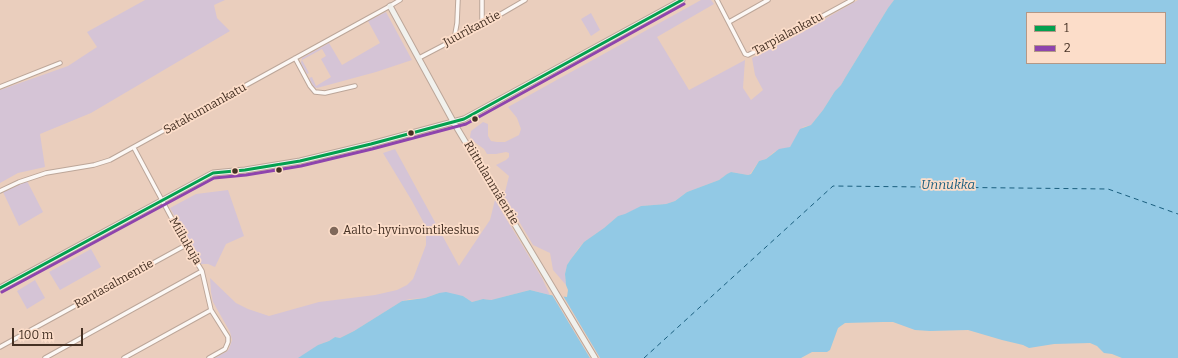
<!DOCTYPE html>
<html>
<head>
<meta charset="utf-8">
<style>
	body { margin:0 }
	#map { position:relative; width:1178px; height:358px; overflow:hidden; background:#eacebd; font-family:Bitter,serif }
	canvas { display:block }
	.legend { position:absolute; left:1026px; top:12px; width:140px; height:52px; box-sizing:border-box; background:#fcddc9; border:1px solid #b39887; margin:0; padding:5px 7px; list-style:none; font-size:12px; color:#453124 }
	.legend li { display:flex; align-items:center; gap:8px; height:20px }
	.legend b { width:20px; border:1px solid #b39887 }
	.scale { position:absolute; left:12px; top:328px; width:71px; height:18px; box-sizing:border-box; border:2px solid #453124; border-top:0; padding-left:5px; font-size:12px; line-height:14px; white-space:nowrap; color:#453124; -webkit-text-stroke:3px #fcddc9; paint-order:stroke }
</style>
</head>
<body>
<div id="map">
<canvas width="1178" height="358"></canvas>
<ul class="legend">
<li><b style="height:5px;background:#03a04f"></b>1</li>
<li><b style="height:5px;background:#8e44ad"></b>2</li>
</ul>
<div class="scale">100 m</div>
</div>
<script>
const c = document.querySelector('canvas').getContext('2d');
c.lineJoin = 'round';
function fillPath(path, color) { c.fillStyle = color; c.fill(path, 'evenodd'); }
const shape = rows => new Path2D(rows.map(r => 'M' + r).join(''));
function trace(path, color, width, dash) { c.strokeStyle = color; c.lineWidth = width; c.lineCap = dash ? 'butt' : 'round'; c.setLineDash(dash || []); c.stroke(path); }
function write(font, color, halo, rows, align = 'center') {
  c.font = font + ' Bitter,serif'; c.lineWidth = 3.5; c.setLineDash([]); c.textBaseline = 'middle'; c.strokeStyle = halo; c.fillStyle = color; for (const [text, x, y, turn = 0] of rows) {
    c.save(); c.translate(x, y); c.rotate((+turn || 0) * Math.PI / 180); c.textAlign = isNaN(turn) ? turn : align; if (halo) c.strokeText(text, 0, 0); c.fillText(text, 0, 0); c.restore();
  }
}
const green = shape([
	[145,0,225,0,214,5,217,18,230,31,91,113,40,134,45,167,18,173,0,183,0,90,68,66,97,47,87,32],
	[701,0,711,0,714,4,657,37,689,90,745,60,743,88,751,100,763,90,755,75,752,58,790,39,858,0,894,0,888,8,845,78,841,85,835,91,823,110,811,125,803,127,790,147,774,152,766,159,759,161,750,174,748,175,731,172,727,174,719,180,687,192,675,201,666,204,641,206,625,215,618,216,604,228,584,242,578,249,567,265,565,274,566,285,553,270,550,253,533,245,504,196,509,176,496,165,506,160,509,157,509,153,506,152,496,154,487,154,484,149,473,141,470,137,471,131,483,122,488,124,488,136,491,141,497,142,505,142,519,135,521,129,517,118,508,107],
	[386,12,412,60,376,72,317,88,314,87,309,78,312,77,316,86,331,77,321,59,326,56,322,49,302,60,309,73,307,74,301,63,302,58,329,43,342,65,380,43,368,21],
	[591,13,600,30,591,36,581,19],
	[395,149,459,266,490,220,495,200,542,278,550,295,530,290,491,300,483,299,472,302,463,296,439,293,425,298,410,299,402,301,354,331,340,338,335,337,329,341,318,345,299,358,214,358,226,352,229,349,232,340,230,332,213,302,211,292,210,278,236,303,248,309,269,316,319,302,375,295,397,290,407,285,413,279,426,245,426,227,412,201,383,153],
	[27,181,43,212,19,226,3,192],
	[228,190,244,236,226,244,215,267,208,264,201,264,170,208,196,194],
	[91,249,101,267,60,290,49,272],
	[35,280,45,298,27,309,17,291]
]);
const water = shape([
	[894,0,1178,0,1178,358,1122,358,1112,354,1104,353,1097,346,1090,343,1054,344,1029,348,1023,345,1002,340,968,330,930,331,915,330,893,322,883,322,845,323,838,328,830,350,827,352,812,352,801,358,298,358,318,345,329,341,335,337,340,338,354,331,402,301,425,298,439,293,446,292,463,296,472,302,483,299,491,300,530,290,550,295,567,297,568,290,566,285,565,274,567,265,571,259,584,242,604,228,618,216,625,214,641,206,666,204,675,201,687,192,719,180,727,174,731,172,748,175,751,174,759,161,766,159,779,149,790,147,800,129,811,125,823,110,835,91,841,85,845,78,888,8],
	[1027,13,1165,13,1165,63,1027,63]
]);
const pier = shape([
	[551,293,562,294,600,358,590,358]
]);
const ferry = shape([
	[644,358,833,186,1108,189,1178,214]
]);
const street = shape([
	[482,0,482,25],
	[717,0,745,54,748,55,784,37,852,0],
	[729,22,768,0],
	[454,40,457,23,458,0],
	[295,58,310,86,315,92,325,93,355,86],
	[419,58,482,25,525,0],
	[0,87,60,63],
	[134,148,186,245,202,271,211,310,228,337,228,342,225,349,209,358],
	[0,191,19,182,46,173,94,165,110,160,390,6,400,0],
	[0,347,186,245],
	[45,358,202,271],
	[124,358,211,310]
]);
const secondary = shape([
	[390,6,454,123,595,358],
	[0,288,213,173,245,170,300,161,371,144,464,119,682,0]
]);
const bus1 = shape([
	[0,288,213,173,245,170,300,161,371,144,464,119,682,0]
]);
const bus2 = shape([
	[2,292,214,178,246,175,301,166,372,149,466,124,684,4]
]);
const markers = [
	[475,119,3.5,"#453124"],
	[411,133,3.5,"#453124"],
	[279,170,3.5,"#453124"],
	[235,171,3.5,"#453124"],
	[334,231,5,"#7f685a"]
];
const streetNames = [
	["Juurikantie",472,29,-28],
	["Tarpialankatu",788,34,-28],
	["Satakunnankatu",205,109,-29],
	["Riittulanmäentie",491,183,59],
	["Miilukuja",185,241,60],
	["Rantasalmentie",114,284,-29]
];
const poiNames = [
	["Aalto-hyvinvointikeskus",343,231]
];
const waterNames = [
	["Unnukka",948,185]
];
fillPath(green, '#d5c4d6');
fillPath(water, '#92c9e5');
fillPath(pier, '#eacebd');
trace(ferry, '#1b5f7f', 1, [5, 4]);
trace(street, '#bca699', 5.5);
trace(secondary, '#bca699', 7);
trace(street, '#fcf8f5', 3.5);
trace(secondary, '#f1f1ed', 5);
trace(bus1, '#03a04f', 3);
trace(bus2, '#8e44ad', 3);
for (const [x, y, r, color] of markers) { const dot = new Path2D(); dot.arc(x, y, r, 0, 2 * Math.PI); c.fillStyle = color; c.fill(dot); trace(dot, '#fcddc9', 1.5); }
write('12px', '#453124', '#fcddc9', streetNames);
write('12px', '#453124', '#fcddc9', poiNames, 'left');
write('italic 13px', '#1b5f7f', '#fcddc9', waterNames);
</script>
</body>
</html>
